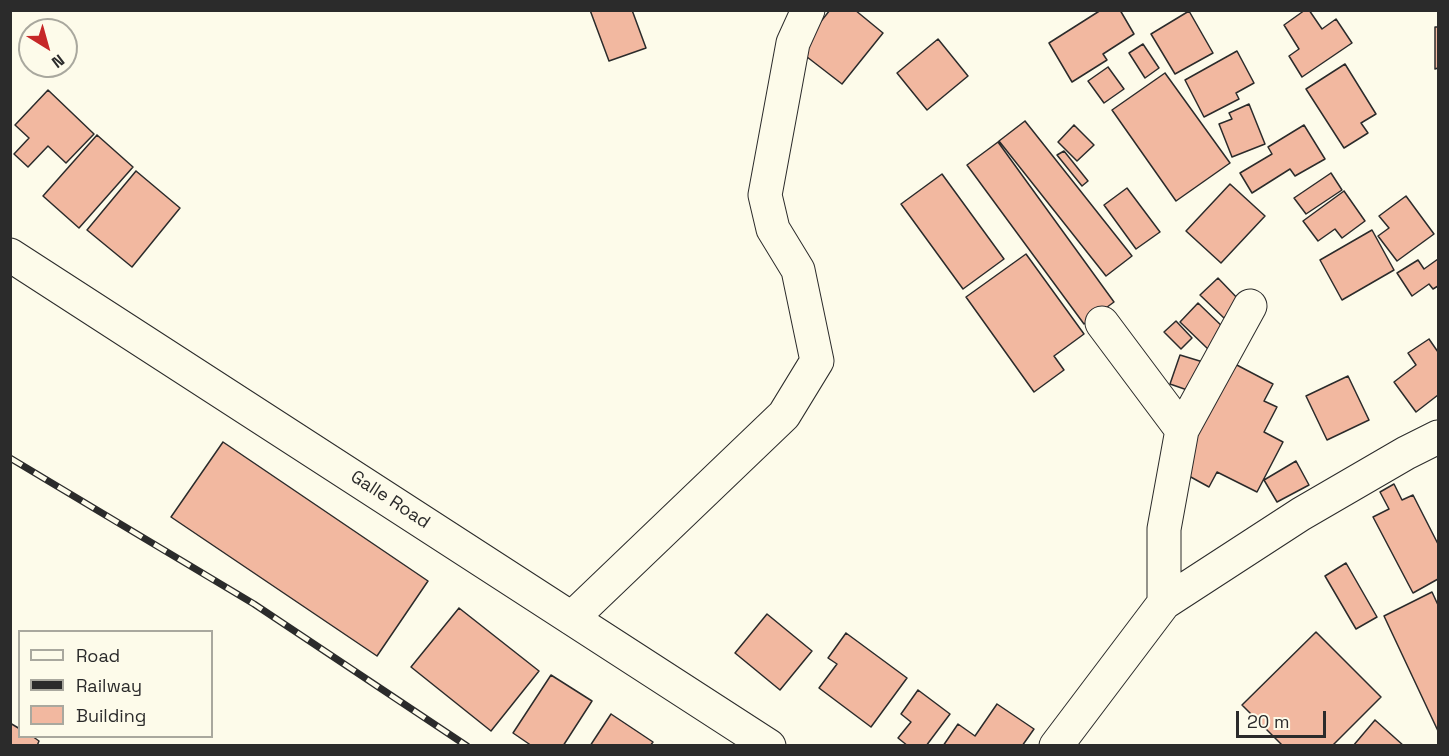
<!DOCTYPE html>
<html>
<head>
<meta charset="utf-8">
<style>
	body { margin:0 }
	#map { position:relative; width:1449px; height:756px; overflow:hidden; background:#fdfbea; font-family:"Space Grotesk",sans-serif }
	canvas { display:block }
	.frame { position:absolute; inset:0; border:12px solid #2b2b2b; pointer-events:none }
	.legend { position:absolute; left:18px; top:630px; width:195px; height:108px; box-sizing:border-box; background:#fdfbea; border:2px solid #a9a89e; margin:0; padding:8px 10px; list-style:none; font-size:18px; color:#2b2b2b }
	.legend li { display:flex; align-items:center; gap:12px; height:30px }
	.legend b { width:30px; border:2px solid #a9a89e }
	.north { position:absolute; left:18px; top:18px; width:60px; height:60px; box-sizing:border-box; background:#fdfbea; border:2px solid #a9a89e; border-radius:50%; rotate:143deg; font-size:16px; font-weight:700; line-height:24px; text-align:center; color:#2b2b2b }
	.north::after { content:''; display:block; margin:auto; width:21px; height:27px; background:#c62828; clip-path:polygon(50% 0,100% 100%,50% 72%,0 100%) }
	.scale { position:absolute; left:1236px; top:711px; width:90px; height:27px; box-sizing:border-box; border:3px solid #2b2b2b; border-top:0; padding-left:8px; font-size:18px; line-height:21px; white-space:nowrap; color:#2b2b2b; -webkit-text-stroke:4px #fdfbea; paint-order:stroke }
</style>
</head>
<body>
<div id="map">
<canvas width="1449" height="756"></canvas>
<div class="frame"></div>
<ul class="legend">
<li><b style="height:8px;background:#fdfbea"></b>Road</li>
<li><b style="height:8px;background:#2b2b2b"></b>Railway</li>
<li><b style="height:16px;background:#f2b8a0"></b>Building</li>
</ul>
<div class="north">N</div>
<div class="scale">20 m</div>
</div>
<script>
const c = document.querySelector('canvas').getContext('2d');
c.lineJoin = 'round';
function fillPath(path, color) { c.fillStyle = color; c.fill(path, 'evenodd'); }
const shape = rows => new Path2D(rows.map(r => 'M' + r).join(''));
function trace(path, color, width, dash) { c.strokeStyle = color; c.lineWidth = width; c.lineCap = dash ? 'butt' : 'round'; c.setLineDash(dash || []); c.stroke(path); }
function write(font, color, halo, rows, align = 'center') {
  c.font = font + ' "Space Grotesk",sans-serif'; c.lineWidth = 4.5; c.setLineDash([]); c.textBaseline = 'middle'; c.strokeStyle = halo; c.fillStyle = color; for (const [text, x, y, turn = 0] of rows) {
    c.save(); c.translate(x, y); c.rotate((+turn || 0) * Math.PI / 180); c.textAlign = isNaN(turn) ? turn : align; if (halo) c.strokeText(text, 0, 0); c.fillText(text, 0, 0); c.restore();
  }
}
const building = shape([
	[590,10,632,10,646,48,609,61,590,10],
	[830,10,855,10,883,33,842,84,798,50,830,10],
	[1101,10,1120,10,1134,34,1103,54,1107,60,1072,82,1049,43,1101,10],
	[1305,10,1309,10,1322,29,1336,19,1352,43,1302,77,1289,56,1299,49,1284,25,1305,10],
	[1189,11,1213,53,1175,74,1151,34,1189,11],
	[1435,27,1438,27,1438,68,1435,69,1435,27],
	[938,39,968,76,927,110,897,73,938,39],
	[1143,44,1159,68,1145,78,1129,53,1143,44],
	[1237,51,1254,83,1236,93,1239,99,1204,117,1185,80,1237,51],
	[1345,64,1376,114,1361,123,1368,133,1344,148,1306,89,1345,64],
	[1108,67,1124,89,1104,103,1088,81,1108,67],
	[1165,73,1230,163,1176,201,1112,110,1165,73],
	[48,90,94,134,66,163,48,146,28,167,14,154,29,138,15,125,48,90],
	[1249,104,1265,144,1232,157,1219,124,1232,119,1229,113,1249,104],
	[1025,121,1132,256,1106,276,999,141,1025,121],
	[1074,125,1094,145,1077,161,1058,142,1074,125],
	[1304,125,1325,159,1295,176,1290,169,1252,193,1240,173,1272,154,1268,147,1304,125],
	[97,135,133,167,79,228,43,196,97,135],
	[998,142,1114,302,1084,324,967,165,998,142],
	[1064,151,1088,181,1082,186,1057,155,1064,151],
	[136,171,180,208,132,267,87,230,136,171],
	[1331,173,1342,190,1306,214,1294,198,1331,173],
	[942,174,1004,259,963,289,901,204,942,174],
	[1230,184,1265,216,1221,263,1186,231,1230,184],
	[1127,188,1160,232,1136,249,1104,205,1127,188],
	[1344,191,1365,221,1342,238,1335,229,1318,241,1303,221,1344,191],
	[1406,196,1434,234,1397,261,1378,236,1389,228,1379,216,1406,196],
	[1372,230,1394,270,1342,300,1320,260,1372,230],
	[1026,254,1084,334,1054,356,1064,370,1034,392,966,297,1026,254],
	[1438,259,1438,286,1433,289,1429,284,1412,296,1397,273,1418,260,1424,269,1438,259],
	[1218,278,1241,302,1224,318,1200,295,1218,278],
	[1198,303,1226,330,1208,349,1180,322,1198,303],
	[1176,321,1192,338,1181,349,1164,332,1176,321],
	[1429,339,1438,352,1438,395,1416,412,1394,382,1416,365,1408,353,1429,339],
	[1180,355,1203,362,1193,392,1170,384,1180,355],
	[1233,363,1273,384,1264,401,1277,407,1264,432,1283,442,1257,492,1217,472,1209,487,1178,470,1233,363],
	[1348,376,1369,420,1327,440,1306,396,1348,376],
	[223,442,428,581,377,656,171,517,223,442],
	[1296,461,1309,485,1277,502,1264,480,1296,461],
	[1394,484,1402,500,1413,495,1438,544,1438,579,1413,593,1373,517,1389,509,1380,492,1394,484],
	[1346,563,1377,617,1356,629,1325,576,1346,563],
	[1432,592,1438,605,1438,731,1384,616,1432,592],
	[459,608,539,671,491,731,411,667,459,608],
	[767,614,812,651,780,690,735,653,767,614],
	[1316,632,1381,697,1332,746,1283,746,1242,705,1316,632],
	[846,633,907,678,871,727,819,688,837,664,828,658,846,633],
	[551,675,592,701,563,746,532,746,513,733,551,675],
	[918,690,950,714,926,746,908,746,898,738,911,722,901,714,918,690],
	[997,704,1034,729,1022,746,943,746,958,724,975,736,997,704],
	[611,714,653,742,650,746,590,746,611,714],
	[1375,720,1404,746,1353,746,1375,720],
	[10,723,20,729,20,736,32,736,39,741,37,746,10,746,10,723]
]);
const minor = shape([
	[1102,323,1182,430],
	[1164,603,1164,529,1182,430,1250,306],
	[572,618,784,415,817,361,798,270,773,229,765,195,793,43,808,10],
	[1056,746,1164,603,1301,514,1406,453,1438,437]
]);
const highway = shape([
	[10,255,769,746]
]);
const rail = shape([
	[10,458,254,604,467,746]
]);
const streetNames = [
	["Galle Road",390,500,33]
];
fillPath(building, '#f2b8a0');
trace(building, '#2b2b2b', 1.5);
trace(minor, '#2b2b2b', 35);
trace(highway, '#2b2b2b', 35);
trace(minor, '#fdfbea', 33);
trace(highway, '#fdfbea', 33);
trace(rail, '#2b2b2b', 7);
trace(rail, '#fdfbea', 4.5, [14]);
write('18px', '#2b2b2b', '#fdfbea', streetNames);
</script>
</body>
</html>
